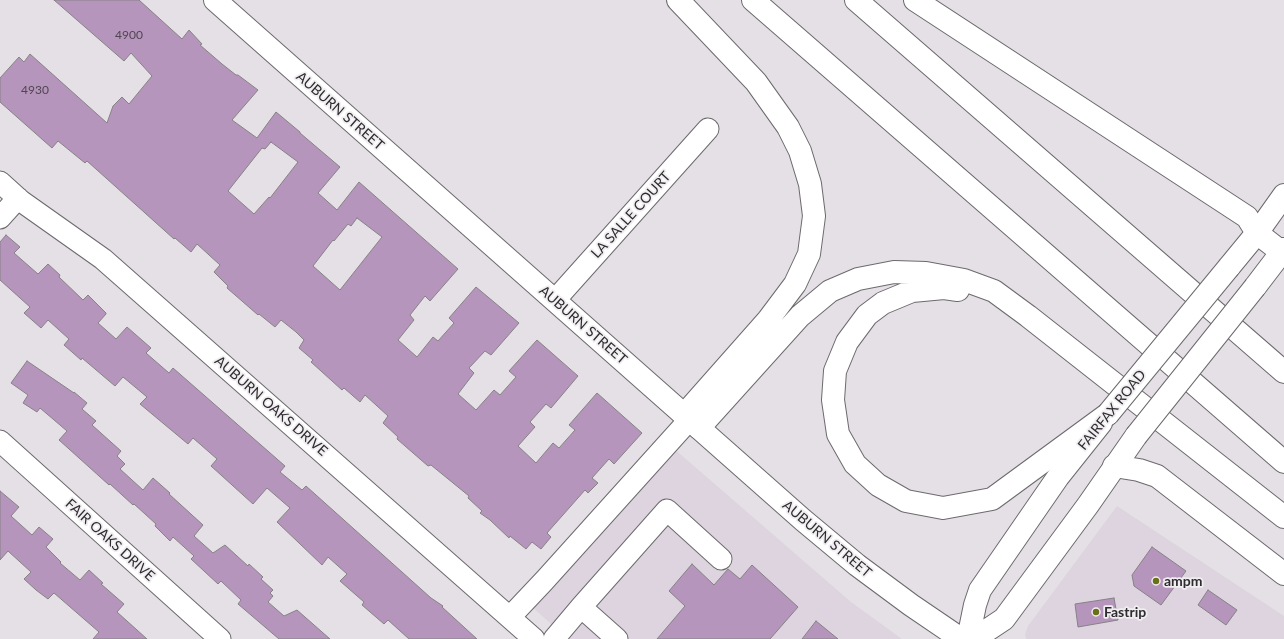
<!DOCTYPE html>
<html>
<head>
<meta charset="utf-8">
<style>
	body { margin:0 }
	canvas { display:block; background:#e4e0e5 }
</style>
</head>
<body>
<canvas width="1284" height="639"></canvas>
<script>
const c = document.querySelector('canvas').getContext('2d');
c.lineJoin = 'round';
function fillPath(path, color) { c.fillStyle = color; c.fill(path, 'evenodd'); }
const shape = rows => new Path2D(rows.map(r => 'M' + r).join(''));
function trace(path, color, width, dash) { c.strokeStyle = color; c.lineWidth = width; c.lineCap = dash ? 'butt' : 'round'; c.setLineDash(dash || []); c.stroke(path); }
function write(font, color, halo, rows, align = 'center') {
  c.font = font + ' Lato,sans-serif'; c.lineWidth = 3.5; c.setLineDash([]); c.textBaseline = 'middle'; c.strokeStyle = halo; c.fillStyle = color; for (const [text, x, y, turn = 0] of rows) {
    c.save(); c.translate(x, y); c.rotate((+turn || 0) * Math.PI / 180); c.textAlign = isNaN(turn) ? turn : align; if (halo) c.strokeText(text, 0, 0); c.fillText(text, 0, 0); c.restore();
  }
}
const built = shape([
	[672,447,851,602,902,639,568,639,531,606],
	[1117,506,1284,616,1284,639,1026,639,1025,634,1028,626]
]);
const building = shape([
	[54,0,139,0,182,39,189,30,202,44,200,45,222,64,236,75,238,75,258,90,232,120,257,138,276,112,300,132,300,133,340,167,318,193,337,210,359,182,458,269,430,301,425,296,410,315,414,320,398,340,417,357,433,337,438,341,454,323,449,318,476,287,519,323,491,355,485,351,469,368,474,373,458,394,476,410,494,390,500,395,516,377,509,371,537,340,578,376,551,408,546,404,530,422,535,427,518,446,536,463,553,443,559,448,575,430,569,425,597,393,642,433,614,464,609,459,592,478,598,483,588,493,585,490,547,533,551,537,541,549,532,542,526,549,510,536,509,538,490,520,480,513,482,511,468,498,469,496,431,465,428,466,397,439,398,437,383,423,388,416,365,395,360,402,344,388,342,390,311,362,313,360,299,348,304,340,296,332,281,320,275,327,259,314,258,315,227,288,228,286,214,272,220,265,197,244,191,252,175,238,174,239,87,161,85,163,58,141,52,148,0,102,0,78,19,57,24,62,30,54,107,123,113,106,122,97,129,104,152,76,131,53,124,61,54,0],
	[271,142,298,162,270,198,269,197,254,214,228,191,262,148,265,149,271,142],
	[357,218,382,237,340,290,313,266,333,240,334,241,348,224,351,226,357,218],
	[6,235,20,247,14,253,38,274,48,264,60,275,59,277,83,300,88,295,106,313,106,314,98,323,116,339,127,327,151,348,146,353,169,373,173,368,285,466,280,472,302,490,306,486,431,598,443,606,442,607,477,639,409,639,388,620,384,624,362,605,364,602,340,581,347,574,328,557,322,565,277,522,290,508,267,488,253,504,211,466,217,459,193,438,188,444,140,404,147,397,123,377,115,386,82,358,81,360,64,345,69,339,48,320,41,328,24,313,30,307,0,280,0,242,6,235],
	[27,361,74,393,74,392,87,403,82,409,96,421,92,425,121,451,117,456,125,464,120,469,143,490,153,478,170,493,169,494,203,525,194,536,213,553,225,545,248,566,249,564,263,577,261,579,273,590,270,593,273,596,268,602,284,616,297,610,330,639,279,639,238,604,241,600,221,581,218,584,191,559,194,556,173,537,170,541,155,526,156,524,134,504,133,505,110,484,109,485,59,440,67,431,40,408,37,412,23,403,28,395,11,383,27,361],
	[0,491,19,507,11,516,32,535,39,527,53,539,46,547,61,562,60,563,80,580,89,570,103,583,101,584,124,604,117,612,147,639,93,639,99,632,54,593,48,599,36,590,24,579,31,572,8,551,0,560,0,491],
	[1152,547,1186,571,1161,605,1134,586,1132,575,1152,547],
	[692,564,714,585,728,569,740,579,752,565,798,607,770,639,657,639,685,606,669,591,692,564],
	[1208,590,1237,610,1226,625,1198,605,1208,590],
	[1114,598,1118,620,1078,627,1075,604,1114,598],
	[816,621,838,639,802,639,816,621]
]);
const minor = shape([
	[0,182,21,201,103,259,534,639],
	[0,218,18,198],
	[555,300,708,129],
	[0,441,220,639],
	[510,617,544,581,690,419],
	[554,639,581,607],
	[617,639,581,607,667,510,721,559]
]);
const major = shape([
	[215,0,803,520,857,565,911,605,961,639],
	[1229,267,1257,233,1284,195],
	[1255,287,1284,249],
	[968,639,975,605,980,590,1058,477,1101,423],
	[974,639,1004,619,1088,505,1136,436]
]);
const highway = shape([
	[678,0,756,82,788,127,800,151,810,184,814,216,809,254,795,284,768,320,684,415],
	[753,0,1284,462],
	[856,0,1284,372],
	[915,0,1247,217,1257,233,1284,254],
	[958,290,944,288,912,291,883,303,867,315,847,342,835,371,833,400,838,434,855,464,878,485,906,501,943,508,992,499,1108,414],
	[699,428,800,316,830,291,858,279,894,272,926,273,964,280,994,291,1028,316,1284,517],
	[1114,466,1139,470,1157,476,1284,574]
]);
const majorBridge = shape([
	[1108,414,1229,267],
	[1136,436,1255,287]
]);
const markers = [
	[1156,581,4,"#6a7017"],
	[1096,612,4,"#6a7017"]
];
const numberNames = [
	["4900",129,35],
	["4930",35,90]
];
const streetNames = [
	["AUBURN STREET",340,111,41],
	["LA SALLE COURT",631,215,-48],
	["AUBURN STREET",583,325,41],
	["AUBURN OAKS DRIVE",271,406,41],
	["FAIRFAX ROAD",1112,410,-51],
	["AUBURN STREET",827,539,40],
	["FAIR OAKS DRIVE",110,540,42]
];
const poiNames = [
	["ampm",1164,581],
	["Fastrip",1104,612]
];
fillPath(built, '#ddd4df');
fillPath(building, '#b695bc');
trace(building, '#868286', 1);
trace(minor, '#6d6a6e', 23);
trace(major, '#6d6a6e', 24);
trace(highway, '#6d6a6e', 24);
trace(minor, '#fff', 21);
trace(major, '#fff', 22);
trace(highway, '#fff', 22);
trace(majorBridge, '#6d6a6e', 24, []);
trace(majorBridge, '#fff', 22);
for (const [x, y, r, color] of markers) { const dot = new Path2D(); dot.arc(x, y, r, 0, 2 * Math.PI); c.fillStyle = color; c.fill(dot); trace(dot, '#f1eef2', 1.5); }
write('12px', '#504652', null, numberNames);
write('14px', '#2e2c2e', '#f1eef2', streetNames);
write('bold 14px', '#2e2c2e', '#f1eef2', poiNames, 'left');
</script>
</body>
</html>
